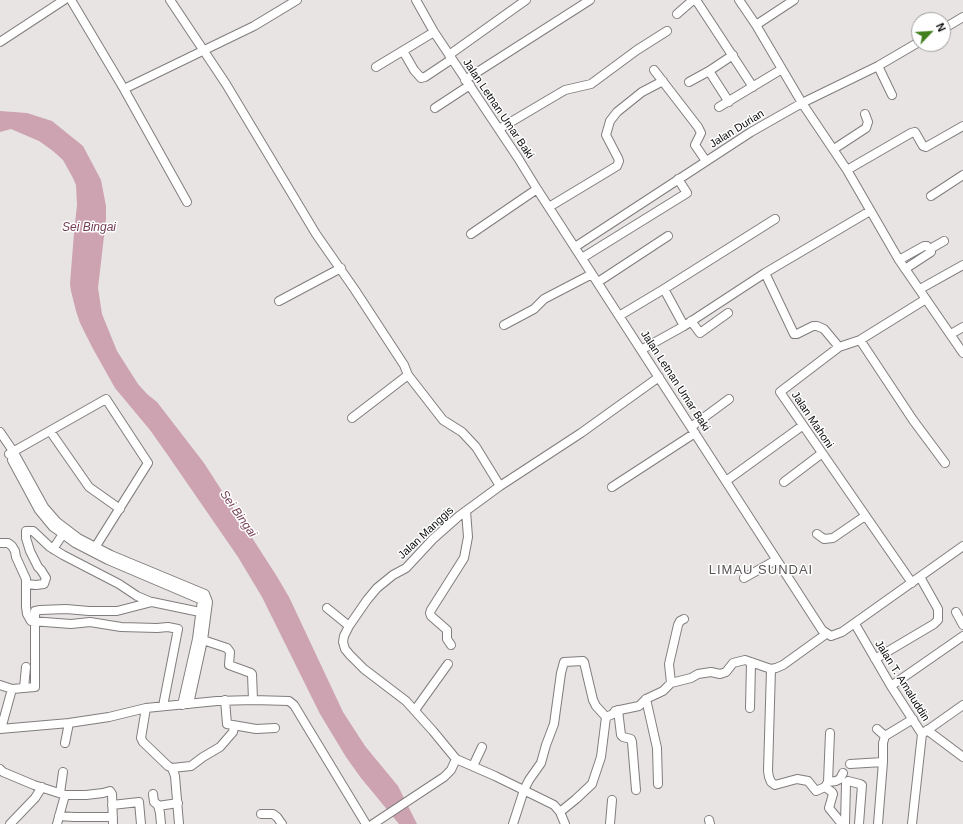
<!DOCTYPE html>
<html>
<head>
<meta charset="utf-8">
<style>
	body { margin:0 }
	#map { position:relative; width:963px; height:824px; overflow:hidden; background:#e8e4e3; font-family:Arial,sans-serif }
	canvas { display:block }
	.north { position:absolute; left:911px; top:12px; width:40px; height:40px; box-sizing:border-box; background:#fff; border:1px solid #9e9d9d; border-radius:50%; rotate:65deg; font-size:11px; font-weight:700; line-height:16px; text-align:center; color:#0c0b0b }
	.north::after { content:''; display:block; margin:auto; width:14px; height:18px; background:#42801f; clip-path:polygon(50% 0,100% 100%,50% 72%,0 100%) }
</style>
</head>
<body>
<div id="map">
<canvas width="963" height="824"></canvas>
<div class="north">N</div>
</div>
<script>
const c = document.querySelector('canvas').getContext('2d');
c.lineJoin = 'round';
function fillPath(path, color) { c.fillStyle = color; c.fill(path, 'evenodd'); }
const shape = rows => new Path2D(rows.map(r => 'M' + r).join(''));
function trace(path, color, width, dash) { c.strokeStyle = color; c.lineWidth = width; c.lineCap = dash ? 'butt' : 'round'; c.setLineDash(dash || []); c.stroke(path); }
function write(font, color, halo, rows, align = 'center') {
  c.font = font + ' Arial,sans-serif'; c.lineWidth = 3; c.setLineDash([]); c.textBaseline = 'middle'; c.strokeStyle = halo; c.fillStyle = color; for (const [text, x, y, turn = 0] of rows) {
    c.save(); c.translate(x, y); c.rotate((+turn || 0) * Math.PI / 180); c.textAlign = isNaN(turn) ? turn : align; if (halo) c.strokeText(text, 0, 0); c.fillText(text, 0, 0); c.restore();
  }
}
const water = shape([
	[0,111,27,113,52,121,83,146,101,180,106,206,106,219,98,288,102,314,117,351,138,384,147,394,157,402,204,463,276,575,289,597,343,712,365,746,398,786,417,824,399,824,361,778,346,757,320,714,262,597,238,557,167,454,150,430,115,388,92,347,80,323,76,311,71,291,70,284,74,233,77,205,76,185,73,178,63,160,53,151,39,141,11,129,0,132]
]);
const minor = shape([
	[71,0,124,89,187,202],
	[170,0,226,84,316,234,355,290,404,365,408,375,443,420,462,432,476,447,500,486],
	[416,0,434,32,518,158,537,189,822,630,831,636,842,632,963,546],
	[696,0,753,87],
	[739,0,756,25,802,103,847,170,899,260,963,353],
	[677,14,693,0],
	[756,25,794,0],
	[943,29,963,17],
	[0,42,64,0],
	[403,51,414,70,421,78,425,77,452,59],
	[449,55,526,0],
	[878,66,892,95],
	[376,67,434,32],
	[654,70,698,127,701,133,695,145,706,161],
	[465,80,590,0],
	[689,82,709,71],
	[124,89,254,26,297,0],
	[729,102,709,71,733,55],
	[719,107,782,69],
	[435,108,470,85],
	[499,129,565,90,591,84,637,50,667,31],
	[834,149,866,128,868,122,865,114],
	[847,170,911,133,915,132,923,146,926,147,963,126],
	[931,196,963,175],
	[549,207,617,166,619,161,618,158,606,135,610,121,617,112,642,92,663,81],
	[471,234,537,189],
	[575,247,751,132,802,103,878,66,919,42],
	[582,258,687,193,678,179],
	[899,260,924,246,927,246,930,249],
	[905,269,931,252,930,249,944,241],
	[765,273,794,334,797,334,813,326,817,326,824,329,839,347],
	[598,282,668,236],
	[664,289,684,326,765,273,870,211],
	[920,289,963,265],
	[279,301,341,268],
	[619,316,664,289,775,219],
	[691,321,700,333,728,313],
	[504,325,534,309,544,299,592,274],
	[951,334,963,327],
	[860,340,913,420,945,463],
	[641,350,684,326],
	[352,418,408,375],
	[691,427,729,399],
	[50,431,89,487,120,509],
	[0,432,13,451,44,507,57,522,78,538,111,555,205,594,208,602,203,640,189,704],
	[9,454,106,399,148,463,96,546,95,551],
	[12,460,39,510,53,527,63,534,75,543,108,560,202,600,197,639,182,705],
	[726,481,802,426],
	[784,482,821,454],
	[612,487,695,433],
	[817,534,824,539,833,538,865,516],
	[0,543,8,543,12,546,15,551,16,557,26,579,26,607,27,614,31,621,71,624,90,622,121,627,157,628,168,627,178,629,163,706],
	[53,549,63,534],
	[744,578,776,560],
	[912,583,780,392,839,347,860,340,926,299],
	[26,584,36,585,44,584,46,578,41,570,38,567,30,551,26,538,26,531,33,531,50,547,63,555,119,584,137,596,151,602],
	[327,608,349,626],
	[956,612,963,625],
	[855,624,891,686,922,734,912,824],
	[203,640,227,648,230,652,229,665,251,673,252,674,253,700],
	[451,645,447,639,447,630,431,616,430,613,431,610,464,558,468,537,466,511],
	[875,659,934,624,938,620,938,609,920,577],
	[771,669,768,771,769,777,771,782,775,785,797,779,808,781,816,791,825,787,828,782,830,733],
	[671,683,669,664,678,625,680,621,684,619],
	[0,685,12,689],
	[891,686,963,636],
	[24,688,26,667],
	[646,699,657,748,658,784],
	[225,700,227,724,256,729,275,728],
	[146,708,141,738,143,742,168,766,172,768,175,776,179,824],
	[750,708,751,662],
	[415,710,448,664],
	[618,710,621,735,623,737,631,739,632,742,636,790],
	[0,729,69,723,109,717,146,708,217,701,253,700,289,701,294,705,366,824],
	[1,729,12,689,35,687,35,611,40,610,66,609,89,611,117,611,152,602,200,612],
	[877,729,885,736],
	[927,730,963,757],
	[922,734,963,705],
	[65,743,69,723],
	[850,764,883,762],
	[473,766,482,747],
	[172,768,191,766,203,757,220,747,233,732,234,726],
	[0,769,3,772,34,785,65,795,57,824],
	[828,782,836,781,840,779,843,773],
	[825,787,832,792,833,794,829,808,842,824],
	[60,793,63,772],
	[153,794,154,802,158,805,160,813,161,824],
	[65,795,86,795,103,793,110,791,112,794,113,824],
	[112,805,139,802,141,824],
	[158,806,178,803],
	[560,812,576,799,592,784,601,757,606,717,613,714,615,711,639,706,646,699,663,691,671,683,691,678,698,674,711,672,720,674,726,672,733,663,745,660,771,669,776,668,783,665,826,634],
	[261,814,273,814,277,817,282,824],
	[59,816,74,817,113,817],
	[709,820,710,824],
	[10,824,35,798,42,787],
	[373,824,444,777,451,770,456,759],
	[513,824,524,790,529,780,541,763,546,745,554,724,561,673,564,662,583,661,584,662,593,700,596,706,606,717],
	[565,824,560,812,554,805,495,776,456,759,433,731,406,701,364,669,350,655,345,649,343,642,344,636,349,626,367,600,377,588,393,575,406,568,433,539,459,516,500,486,581,433,659,377],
	[610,824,612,800],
	[845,824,846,783,848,781,860,784,862,785,859,824],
	[878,824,883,762,883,743,885,736,913,719]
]);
const streetNames = [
	["Jalan Letnan Umar Baki",498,109,56],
	["Jalan Durian",737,129,-32],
	["Jalan Letnan Umar Baki",675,381,57],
	["Jalan Mahoni",812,420,56],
	["Jalan Manggis",426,533,-43],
	["Jalan T. Amaluddin",902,681,58]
];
const waterNames = [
	["Sei Bingai",89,228],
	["Sei Bingai",238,514,55]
];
const quarterNames = [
	["LIMAU SUNDAI",761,570]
];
fillPath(water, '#cda2b1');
trace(minor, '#817d7c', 10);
trace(minor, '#fff', 8);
write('11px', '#0c0b0b', '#fff', streetNames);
write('italic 12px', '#753d53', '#fff', waterNames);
c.letterSpacing = '1px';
write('13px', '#585554', '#fff', quarterNames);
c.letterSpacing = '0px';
</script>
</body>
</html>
